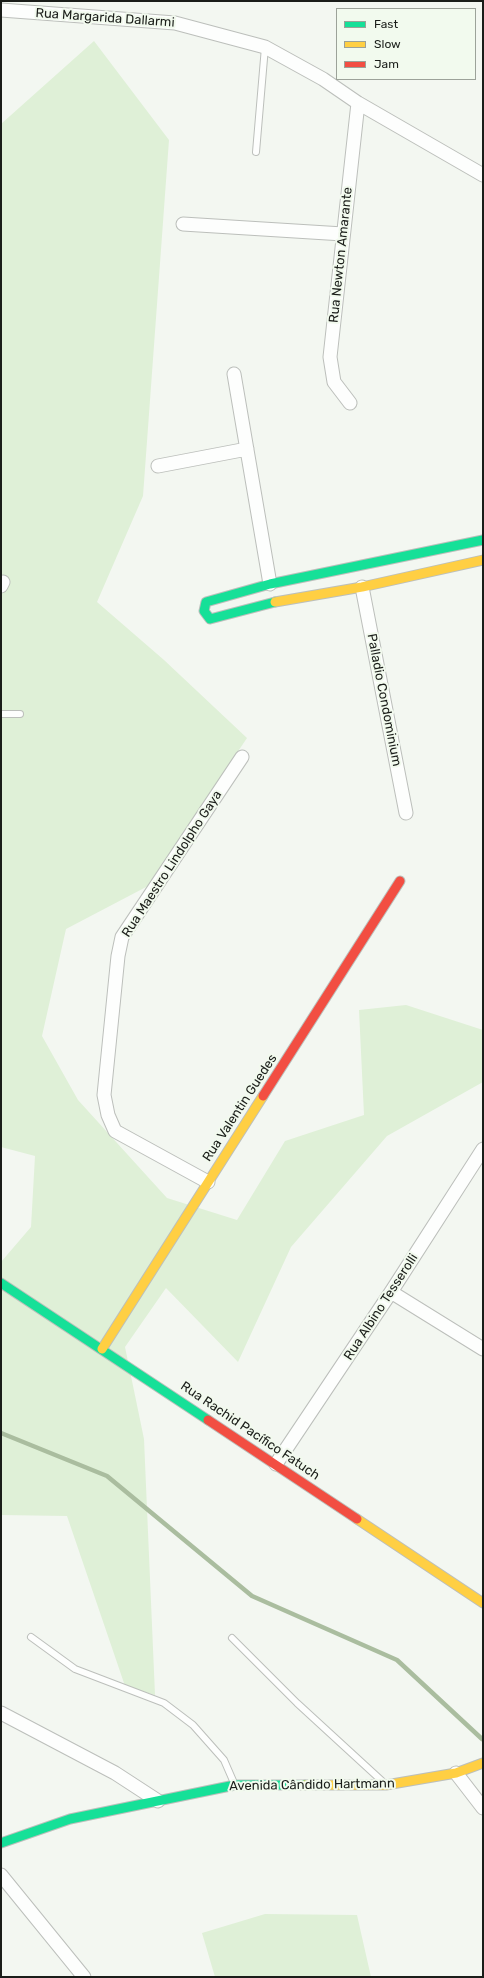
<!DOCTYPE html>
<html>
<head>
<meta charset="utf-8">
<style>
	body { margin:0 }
	#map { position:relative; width:484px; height:1978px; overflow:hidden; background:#f3f7f1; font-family:Rubik,sans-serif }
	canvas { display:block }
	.frame { position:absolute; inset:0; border:2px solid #1a1d19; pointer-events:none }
	.legend { position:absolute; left:336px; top:8px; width:140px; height:72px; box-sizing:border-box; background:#f2faee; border:1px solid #9ca299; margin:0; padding:5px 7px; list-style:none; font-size:12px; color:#1a1d19 }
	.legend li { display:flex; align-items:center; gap:8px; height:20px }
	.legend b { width:20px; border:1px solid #9ca299 }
</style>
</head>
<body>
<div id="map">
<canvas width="484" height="1978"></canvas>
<div class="frame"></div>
<ul class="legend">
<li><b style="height:5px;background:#16e098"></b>Fast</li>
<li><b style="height:5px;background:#ffcf43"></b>Slow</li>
<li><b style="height:5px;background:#f24e42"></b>Jam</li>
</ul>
</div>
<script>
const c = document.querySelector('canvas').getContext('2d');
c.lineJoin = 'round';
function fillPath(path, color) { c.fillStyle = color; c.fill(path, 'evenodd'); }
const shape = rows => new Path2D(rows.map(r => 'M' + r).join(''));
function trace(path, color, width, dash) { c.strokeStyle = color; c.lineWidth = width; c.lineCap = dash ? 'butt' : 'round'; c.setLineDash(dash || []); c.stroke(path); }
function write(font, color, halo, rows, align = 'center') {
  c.font = font + ' Rubik,sans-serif'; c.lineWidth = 4; c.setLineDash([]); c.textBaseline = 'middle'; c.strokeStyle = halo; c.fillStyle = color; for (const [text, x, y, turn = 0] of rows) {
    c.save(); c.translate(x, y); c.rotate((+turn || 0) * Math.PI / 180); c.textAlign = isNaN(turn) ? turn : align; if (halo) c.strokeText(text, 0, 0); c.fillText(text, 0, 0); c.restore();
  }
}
const green = shape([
	[94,41,169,140,143,496,97,602,164,660,247,738,148,886,66,929,42,1036,78,1100,167,1198,237,1220,285,1141,364,1115,359,1010,406,1005,483,1030,483,1082,387,1136,291,1247,238,1362,166,1288,125,1347,144,1439,155,1695,125,1686,67,1516,1,1515,1,1262,31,1227,35,1156,1,1147,1,124],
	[265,1914,357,1915,371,1977,215,1977,202,1933]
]);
const stream = shape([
	[1,1433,107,1476,252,1596,397,1660,482,1739]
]);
const lane = shape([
	[256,152,265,47],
	[1,714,20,714],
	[31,1637,75,1669,164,1703,193,1725,224,1760,234,1783],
	[232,1638,297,1703,382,1781]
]);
const street = shape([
	[1,10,175,23,265,47,323,79,358,103,483,175],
	[183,224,343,234],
	[234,374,270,584],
	[350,403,334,382,330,357,358,103],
	[158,466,247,449],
	[1,586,3,582],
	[362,587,406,813],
	[208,1182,115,1131,108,1115,104,1095,118,956,122,937,242,757],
	[391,1292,483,1349],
	[276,1464,391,1292,483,1149],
	[1,1713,115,1773,158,1801],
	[456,1773,483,1808],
	[1,1875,84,1977]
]);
const fast = shape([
	[275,602,210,619,204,611,206,602,270,584,483,540],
	[1,1283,208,1420],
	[1,1843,70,1819,235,1785,305,1785]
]);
const slow = shape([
	[275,602,362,587,483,560],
	[102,1349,263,1096],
	[357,1519,483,1603],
	[305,1785,386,1785,456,1773,483,1763]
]);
const jam = shape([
	[263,1096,400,881],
	[208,1420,357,1519]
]);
const streetNames = [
	["Rua Margarida Dallarmi",105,18,4],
	["Rua Newton Amarante",341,255,-84],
	["Palladio Condominium",384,700,79],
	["Rua Maestro Lindolpho Gaya",172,864,-57],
	["Rua Valentin Guedes",240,1108,-57],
	["Rua Albino Tesserolli",381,1307,-57],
	["Rua Rachid Pacífico Fatuch",250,1431,34],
	["Avenida Cândido Hartmann",312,1785,-1]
];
fillPath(green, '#dff0d7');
trace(stream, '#aabd9f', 4.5);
trace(lane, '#bcbfbb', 8);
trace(street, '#bcbfbb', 15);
trace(fast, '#bcbfbb', 11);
trace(slow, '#bcbfbb', 11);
trace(jam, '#bcbfbb', 11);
trace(lane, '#fdfefd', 6);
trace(street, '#fdfefd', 13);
trace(fast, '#16e098', 9);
trace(slow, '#ffcf43', 9);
trace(jam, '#f24e42', 9);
write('13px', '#1a1d19', '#f2faee', streetNames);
</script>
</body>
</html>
